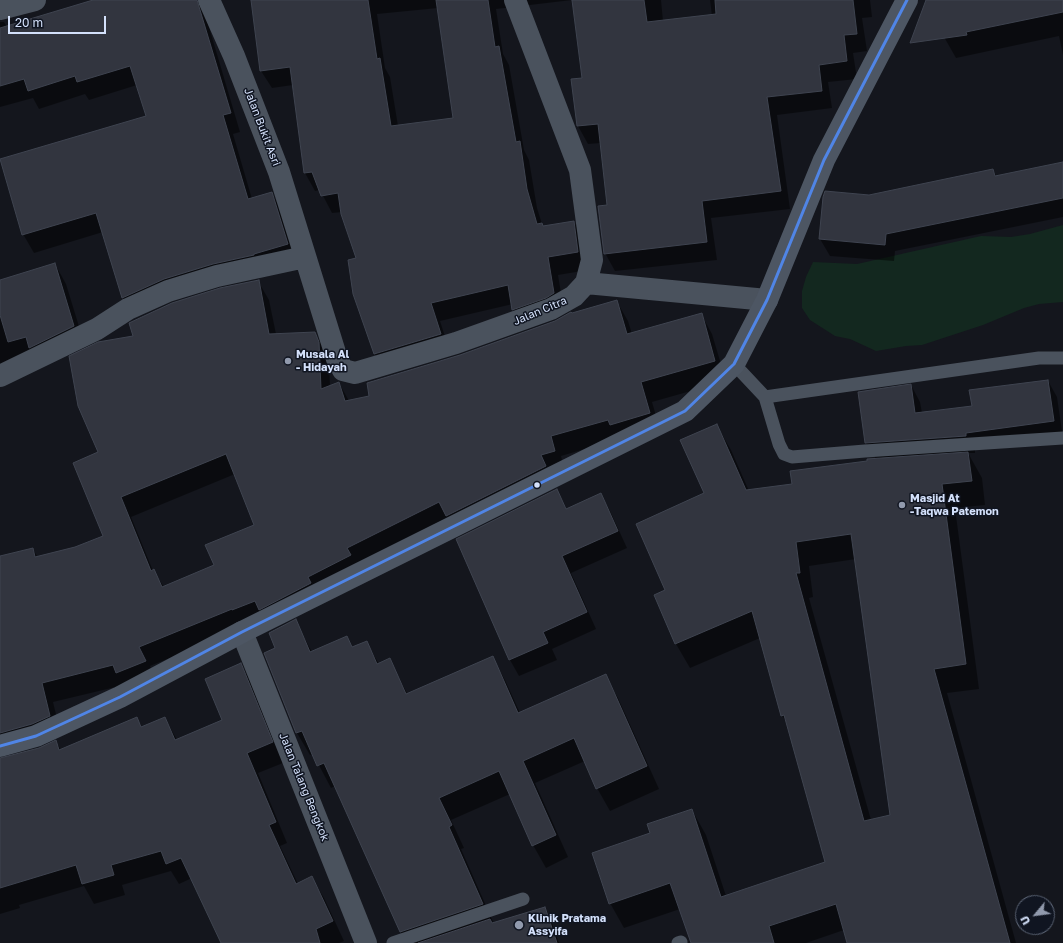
<!DOCTYPE html>
<html>
<head>
<meta charset="utf-8">
<style>
	body { margin:0 }
	#map { position:relative; width:1063px; height:943px; overflow:hidden; background:#14161d; font-family:"Golos Text",sans-serif }
	canvas { display:block }
	.north { position:absolute; left:1015px; top:895px; width:40px; height:40px; box-sizing:border-box; background:#101521; border:1px solid #5e6778; border-radius:50%; rotate:241deg; font-size:11px; font-weight:700; line-height:16px; text-align:center; color:#d4e1fb }
	.north::after { content:''; display:block; margin:auto; width:14px; height:18px; background:#919aad; clip-path:polygon(50% 0,100% 100%,50% 72%,0 100%) }
	.scale { position:absolute; left:8px; top:16px; width:98px; height:18px; box-sizing:border-box; border:2px solid #d4e1fb; border-top:0; padding-left:5px; font-size:12px; line-height:14px; white-space:nowrap; color:#d4e1fb; -webkit-text-stroke:3px #101521; paint-order:stroke }
</style>
</head>
<body>
<div id="map">
<canvas width="1063" height="943"></canvas>
<div class="north">U</div>
<div class="scale">20 m</div>
</div>
<script>
const c = document.querySelector('canvas').getContext('2d');
c.lineJoin = 'round';
function fillPath(path, color) { c.fillStyle = color; c.fill(path, 'evenodd'); }
const shape = rows => new Path2D(rows.map(r => 'M' + r).join(''));
function trace(path, color, width, dash) { c.strokeStyle = color; c.lineWidth = width; c.lineCap = dash ? 'butt' : 'round'; c.setLineDash(dash || []); c.stroke(path); }
function write(font, color, halo, rows, align = 'center') {
  c.font = font + ' "Golos Text",sans-serif'; c.lineWidth = 3; c.setLineDash([]); c.textBaseline = 'middle'; c.strokeStyle = halo; c.fillStyle = color; for (const [text, x, y, turn = 0] of rows) {
    c.save(); c.translate(x, y); c.rotate((+turn || 0) * Math.PI / 180); c.textAlign = isNaN(turn) ? turn : align; if (halo) c.strokeText(text, 0, 0); c.fillText(text, 0, 0); c.restore();
  }
}
const green = shape([
	[1063,225,1063,302,1039,304,1024,308,983,325,922,345,906,346,876,351,850,339,835,336,810,320,802,308,802,291,806,277,813,262,857,264,981,236,1011,237,1030,234]
]);
const shadow = shape([
	[97,0,201,0,240,132,233,134,252,199,272,193,282,212,298,262,175,297,133,316,123,298,103,232,34,253,23,234,147,117,137,85,89,100,85,94,39,109,33,98,0,107,0,22,4,22,7,27],
	[252,0,572,0,496,9,503,54,509,65,524,150,529,160,537,208,542,224,544,227,574,222,584,240,588,270,558,275,564,311,524,327,513,309,513,304,440,321,450,352,385,372,375,354,354,293,357,258,342,212,332,213,320,190,315,191,305,173,293,85,272,88,261,71],
	[438,8,455,119,398,126,390,77,385,68,377,14],
	[573,0,661,0,663,21,712,16,710,0,870,0,872,17,862,18,867,51,853,53,857,79,828,82,832,108,777,115,790,209,711,218,717,260,615,271,605,253,608,206,601,143,588,144,578,126,572,80,583,79],
	[952,0,1063,0,1063,55,1059,36,956,58,944,37],
	[1063,163,1063,217,895,251,894,261,830,256,820,239,869,196,993,170,997,177],
	[55,264,66,284,85,346,0,384,0,281],
	[258,281,269,300,276,334,315,333,326,352,329,362,330,386,339,383,349,401,370,396,461,356,556,322,572,314,617,302,628,321,632,334,701,314,712,334,726,381,652,402,661,433,619,439,561,456,565,471,244,628,150,666,156,681,124,685,53,702,61,735,0,744,0,557,33,549,38,558,75,548,104,536,100,452,134,336],
	[235,474,256,525,215,566,164,587,153,571,131,517],
	[1048,381,1057,397,1063,438,975,449,975,453,968,453,982,478,985,505,955,508,979,689,947,693,1016,943,848,943,844,930,806,943,692,943,680,909,624,928,610,903,651,834,692,810,706,835,726,896,826,863,789,727,782,715,760,638,690,668,676,644,655,596,667,591,705,494,717,426,731,450,749,491,793,485,876,459,866,443,911,385,920,402,922,413,973,407],
	[856,559,891,816,871,820,809,598,813,597,809,566],
	[556,490,567,510,601,495,610,511,627,548,571,573,596,629,552,649,557,660,519,676,510,660],
	[295,621,312,652,347,637,353,648,366,642,379,664,389,659,408,695,492,657,505,680,520,713,605,676,618,698,659,789,610,811,597,788,585,761,535,783,568,857,546,868,533,845,510,794,451,820,464,848,461,849,494,924,545,908,550,917,559,943,407,943,401,932,335,786,331,788,313,754,310,755,297,733,277,649],
	[241,664,252,684,283,763,258,773,287,843,280,846,298,884,312,878,324,898,344,941,339,943,242,943,192,878,179,884,171,871,122,885,125,895,94,904,84,886,19,905,20,908,0,914,0,773,40,749,56,742,61,750,137,718,142,727,165,718,177,740,223,721]
]);
const building = shape([
	[93,0,197,0,231,113,223,115,248,199,272,192,288,244,254,254,254,255,213,264,164,279,122,298,96,213,22,235,0,159,146,116,130,66,77,82,75,76,28,91,24,79,0,86,0,28,93,0],
	[251,0,368,0,377,59,380,58,391,126,453,118,436,0,488,0,495,47,499,46,516,142,520,141,527,189,537,224,542,223,543,226,574,221,578,252,548,257,554,293,546,298,512,310,508,285,431,303,441,334,374,354,353,294,348,260,356,258,341,214,338,193,321,196,312,172,304,173,290,67,260,71,251,0],
	[572,0,644,0,647,22,716,14,715,0,853,0,857,34,844,35,847,61,819,65,822,91,767,97,781,191,702,201,707,242,604,254,598,206,607,205,598,124,577,126,571,79,582,78,572,0],
	[926,0,1063,0,1063,12,966,32,967,35,910,43,926,0],
	[1063,162,1063,198,886,234,885,245,819,239,823,197,825,191,869,195,993,169,995,176,1063,162],
	[55,263,74,326,29,348,26,337,8,342,0,315,0,280,55,263],
	[259,280,269,334,315,332,319,342,321,389,339,382,345,401,369,396,367,383,460,355,555,321,571,312,572,313,617,300,627,334,702,313,715,361,641,382,650,413,610,425,608,420,551,436,555,451,541,455,546,466,446,516,439,502,347,548,351,555,308,577,311,583,259,610,255,601,232,610,232,609,139,647,146,661,116,673,113,665,42,683,50,716,32,724,0,733,0,556,33,548,35,557,75,547,103,536,73,463,98,452,78,406,69,356,98,342,133,336,129,323,172,303,220,288,259,280],
	[226,454,254,525,205,545,214,565,162,587,154,569,151,571,121,497,226,454],
	[1048,380,1054,421,966,433,966,436,865,443,858,392,911,384,915,413,972,406,969,390,1048,380],
	[717,424,746,490,792,484,790,471,867,461,867,459,968,452,972,481,942,484,966,664,934,669,1010,943,847,943,836,904,769,926,774,943,691,943,670,883,609,904,592,853,650,833,647,824,692,809,721,897,825,862,784,715,781,716,752,611,675,644,654,595,665,590,636,524,704,493,680,440,717,424],
	[851,534,890,815,864,821,796,573,800,573,796,542,851,534],
	[557,489,566,509,601,493,618,531,562,556,587,612,543,632,548,643,509,660,456,539,557,489],
	[296,619,310,652,347,636,352,647,367,641,377,664,390,658,406,694,493,656,518,713,606,674,647,766,596,789,574,738,523,761,556,835,532,846,499,771,439,798,452,825,449,827,483,904,400,932,324,763,317,766,302,731,296,733,264,653,275,648,269,633,296,619],
	[241,663,273,742,247,753,276,822,269,825,296,884,312,876,333,921,316,929,320,943,221,943,181,858,166,864,161,851,111,865,114,875,82,884,76,865,0,888,0,758,39,748,56,740,59,750,137,717,141,727,165,717,175,740,222,720,205,679,241,663],
	[545,907,557,943,418,943,490,919,492,923,545,907]
]);
const lane = shape([
	[734,364,765,397,1039,358,1063,358],
	[765,397,779,444,784,454,792,457,865,451,1063,438],
	[393,943,523,899],
	[678,943,681,942]
]);
const street = shape([
	[209,0,234,56,279,172,337,359,343,370,355,373,456,343,551,309,574,296,586,283,592,260,580,170,515,0],
	[0,9,35,0],
	[586,283,767,300],
	[0,376,97,329,128,309,168,291,217,276,305,257],
	[242,632,366,943]
]);
const secondary = shape([
	[0,746,36,736,120,697,242,632,685,411,734,364,767,300,824,160,907,0]
]);
const bus1 = shape([
	[0,746,36,736,120,697,242,632,685,411,734,364,767,300,824,160,907,0]
]);
const markers = [
	[288,361,4,"#919aad"],
	[537,485,3.5,"#d4e1fb"],
	[902,505,4,"#919aad"],
	[519,925,5,"#919aad"]
];
const streetNames = [
	["Jalan Bukit Asri",262,127,69],
	["Jalan Citra",540,311,-23],
	["Jalan Talang Bengkok",304,787,68]
];
const poiNames = [
	["Musala Al",296,355],
	["- Hidayah",296,368],
	["Masjid At",910,499],
	["-Taqwa Patemon",910,512],
	["Klinik Pratama",528,919],
	["Assyifa",528,932]
];
fillPath(green, '#13281f');
fillPath(shadow, '#0007');
fillPath(building, '#32353f');
trace(building, '#3f4450', 1);
trace(lane, '#4a525d', 13);
trace(street, '#4a525d', 22);
trace(secondary, '#4d5663', 22);
trace(bus1, '#5085e6', 3);
for (const [x, y, r, color] of markers) { const dot = new Path2D(); dot.arc(x, y, r, 0, 2 * Math.PI); c.fillStyle = color; c.fill(dot); trace(dot, '#101521', 1.5); }
write('11px', '#d4e1fb', '#101521', streetNames);
write('bold 11px', '#d4e1fb', '#101521', poiNames, 'left');
</script>
</body>
</html>
